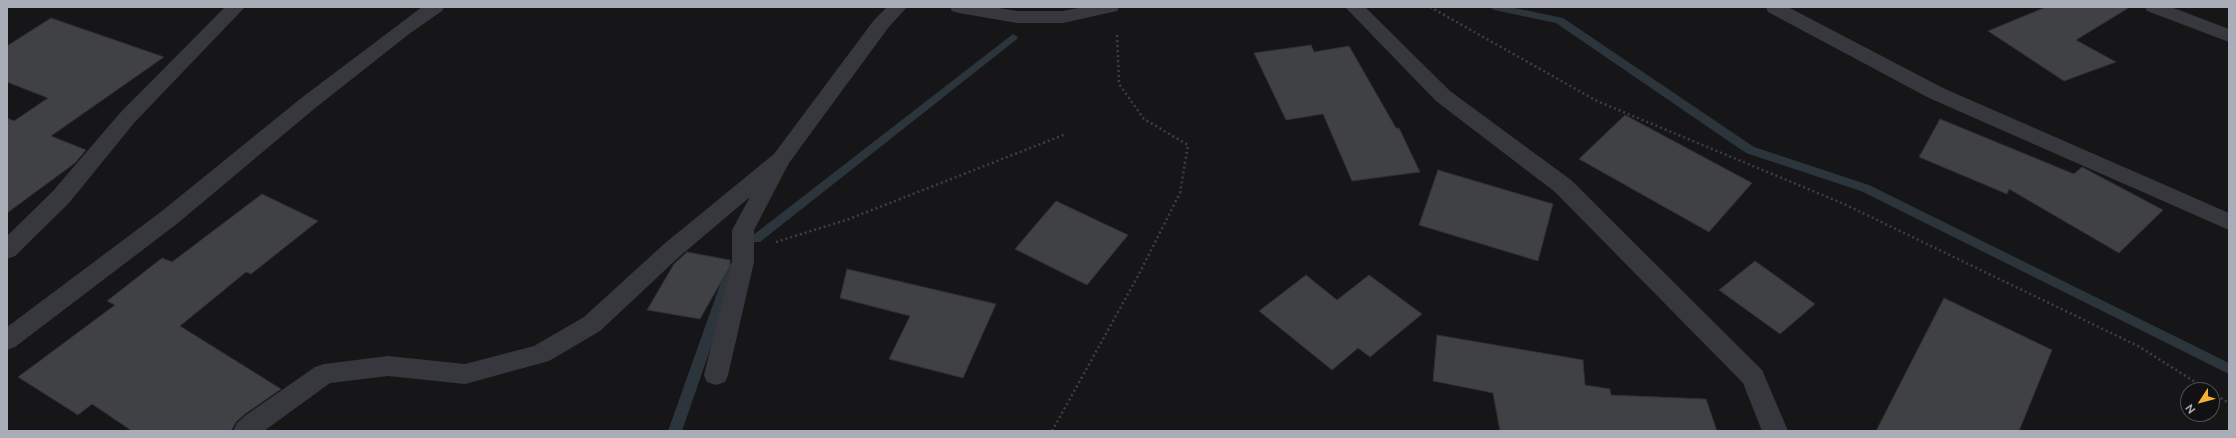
<!DOCTYPE html>
<html>
<head>
<meta charset="utf-8">
<style>
	body { margin:0 }
	#map { position:relative; width:2236px; height:438px; overflow:hidden; background:#161618; font-family:Raleway,sans-serif }
	canvas { display:block }
	.frame { position:absolute; inset:0; border:8px solid #a8adb8; pointer-events:none }
	.north { position:absolute; left:2180px; top:382px; width:40px; height:40px; box-sizing:border-box; background:#111113; border:1px solid #4d4f55; border-radius:50%; rotate:234deg; font-size:11px; font-weight:700; line-height:16px; text-align:center; color:#a8adb8 }
	.north::after { content:''; display:block; margin:auto; width:14px; height:18px; background:#f2b134; clip-path:polygon(50% 0,100% 100%,50% 72%,0 100%) }
</style>
</head>
<body>
<div id="map">
<canvas width="2236" height="438"></canvas>
<div class="frame"></div>
<div class="north">N</div>
</div>
<script>
const c = document.querySelector('canvas').getContext('2d');
c.lineJoin = 'round';
const shape = rows => new Path2D(rows.map(r => 'M' + r).join(''));
function fillPath(path, color) { c.fillStyle = color; c.fill(path, 'evenodd'); }
function trace(path, color, width, dash) { c.strokeStyle = color; c.lineWidth = width; c.lineCap = dash ? 'butt' : 'round'; c.setLineDash(dash || []); c.stroke(path); }
const stream = shape([
	[1489,7,1510,7,1563,18,1754,147,1869,185,2229,363,2229,374,1861,191,1746,153,1556,23,1494,10,1489,7],
	[1013,34,1018,37,1017,39,760,242,752,242,750,239,752,236,1013,34],
	[732,263,736,265,738,268,682,431,668,431,726,268,728,265,732,263]
]);
const building = shape([
	[2046,7,2130,7,2076,40,2116,62,2064,81,1988,31,2046,7],
	[51,18,164,57,51,136,86,150,75,163,7,213,7,118,14,121,48,98,7,82,7,46,51,18],
	[1311,45,1314,52,1349,46,1396,128,1399,128,1420,172,1352,181,1323,114,1286,120,1254,53,1311,45],
	[1625,115,1752,183,1709,232,1579,159,1625,115],
	[1940,119,2074,174,2082,167,2163,210,2119,253,2009,189,2007,194,1919,157,1940,119],
	[1438,170,1553,204,1538,261,1419,225,1438,170],
	[262,194,318,221,251,274,246,272,180,326,281,389,245,414,236,422,231,431,132,431,92,404,78,415,18,377,115,305,107,301,162,258,172,262,262,194],
	[1056,201,1128,235,1087,285,1015,249,1056,201],
	[687,252,730,260,730,266,700,319,647,310,674,264,687,252],
	[1755,261,1815,304,1780,334,1719,290,1755,261],
	[847,269,996,304,963,378,889,359,910,316,840,298,847,269],
	[1306,275,1337,300,1369,275,1422,314,1370,357,1358,348,1332,370,1259,311,1306,275],
	[1944,298,2052,350,2019,431,1876,431,1944,298],
	[1437,335,1583,360,1585,385,1610,389,1611,395,1706,399,1717,431,1500,431,1493,393,1433,381,1437,335]
]);
const path = shape([
	[1430,7,1597,101,1844,204,2138,346,2208,390],
	[776,242,849,219,1066,134],
	[2212,393,2229,403],
	[1052,431,1138,276,1180,193,1188,145,1144,119,1119,84,1117,33]
]);
const minor = shape([
	[225,7,245,7,134,123,69,203,15,256,7,259,7,236,53,191,120,113,225,7],
	[422,7,444,7,442,11,409,34,314,109,178,223,15,347,7,350,7,327,162,211,300,99,422,7],
	[887,7,907,7,888,28,789,163,754,230,754,262,728,375,725,382,716,385,707,382,704,375,732,262,732,230,750,197,680,256,600,331,549,361,465,384,388,376,330,383,264,431,233,431,237,423,246,415,315,367,324,364,388,356,465,364,534,346,584,317,664,244,774,154,874,20,887,7],
	[950,7,993,7,1017,11,1063,11,1082,7,1119,7,1117,11,1063,23,1017,23,959,13,952,11,950,7],
	[1345,7,1365,7,1450,91,1571,180,1762,370,1788,431,1762,431,1743,383,1555,192,1436,101,1345,7],
	[1766,7,1788,7,1943,88,2229,213,2229,230,1929,98,1768,12,1766,7],
	[2145,7,2171,7,2229,29,2229,42,2147,11,2145,7]
]);
fillPath(stream, '#2c353c');
fillPath(building, '#404145');
trace(building, '#303034', 1);
trace(path, '#3d3f44', 2.5, [2, 3]);
fillPath(minor, '#37383d');
</script>
</body>
</html>
